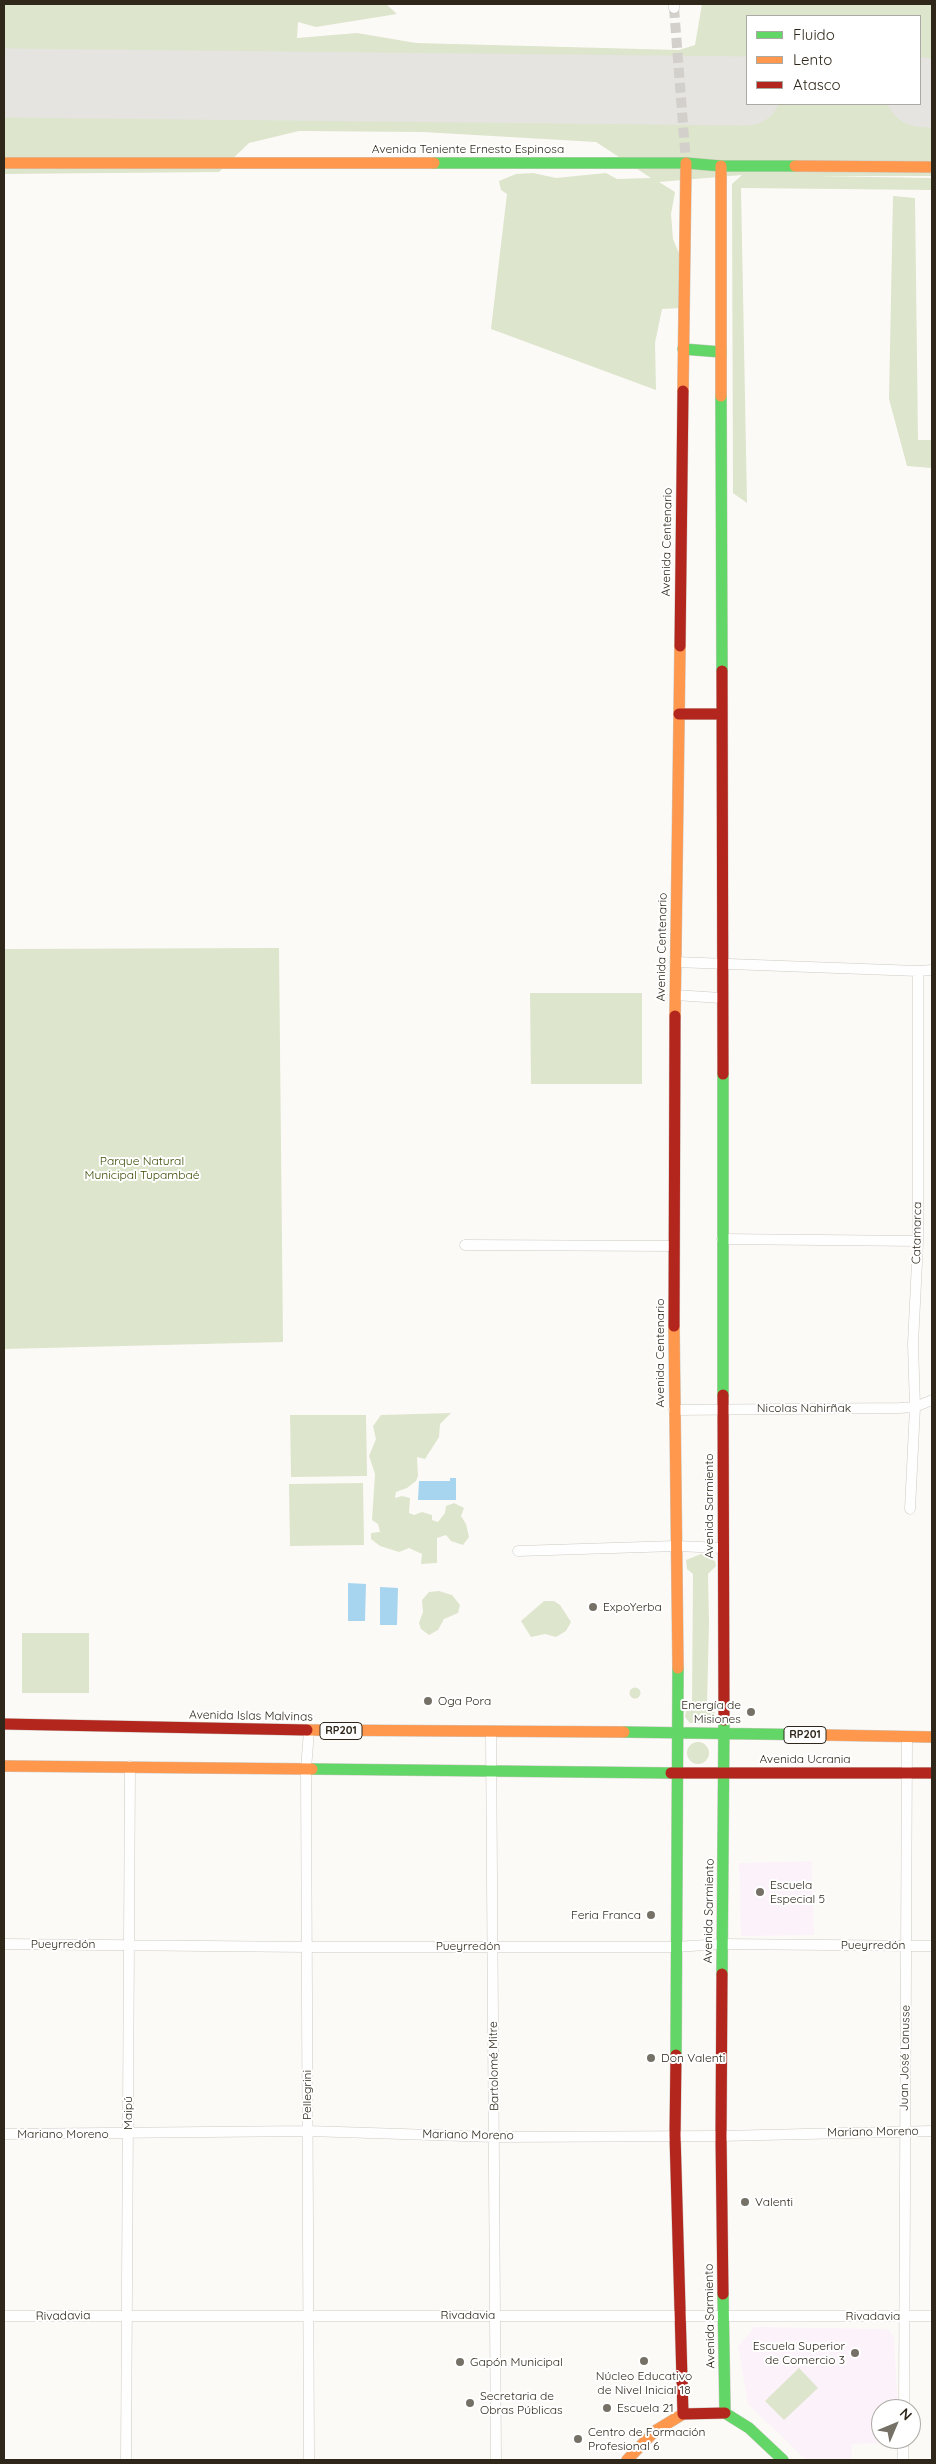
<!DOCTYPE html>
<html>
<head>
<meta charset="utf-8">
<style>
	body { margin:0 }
	#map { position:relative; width:936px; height:2464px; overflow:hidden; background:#fcfaf7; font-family:Quicksand,sans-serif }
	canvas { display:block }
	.frame { position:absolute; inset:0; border:5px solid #2e271a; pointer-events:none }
	.legend { position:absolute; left:746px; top:15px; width:175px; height:90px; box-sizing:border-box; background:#fff; border:1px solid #aba9a3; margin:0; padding:6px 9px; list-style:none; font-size:15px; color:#2e271a }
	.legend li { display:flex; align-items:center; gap:10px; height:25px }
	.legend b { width:25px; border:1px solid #aba9a3 }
	.north { position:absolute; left:871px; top:2399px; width:50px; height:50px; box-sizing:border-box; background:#fff; border:1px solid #aba9a3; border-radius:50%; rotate:45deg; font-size:14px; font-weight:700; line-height:20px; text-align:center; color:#2e271a }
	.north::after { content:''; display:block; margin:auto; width:18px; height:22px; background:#767167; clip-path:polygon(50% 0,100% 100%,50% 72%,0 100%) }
</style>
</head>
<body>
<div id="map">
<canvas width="936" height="2464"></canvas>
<div class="frame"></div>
<ul class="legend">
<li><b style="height:6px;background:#63d668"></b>Fluido</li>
<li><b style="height:6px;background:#ff974d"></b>Lento</li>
<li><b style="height:6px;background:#b3261e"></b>Atasco</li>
</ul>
<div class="north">N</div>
</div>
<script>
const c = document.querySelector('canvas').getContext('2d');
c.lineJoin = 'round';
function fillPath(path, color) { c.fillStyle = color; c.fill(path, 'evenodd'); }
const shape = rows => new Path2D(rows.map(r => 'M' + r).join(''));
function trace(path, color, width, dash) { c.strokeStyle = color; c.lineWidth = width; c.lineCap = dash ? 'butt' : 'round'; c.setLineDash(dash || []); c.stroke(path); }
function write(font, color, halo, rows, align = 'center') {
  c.font = font + ' Quicksand,sans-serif'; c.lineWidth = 4; c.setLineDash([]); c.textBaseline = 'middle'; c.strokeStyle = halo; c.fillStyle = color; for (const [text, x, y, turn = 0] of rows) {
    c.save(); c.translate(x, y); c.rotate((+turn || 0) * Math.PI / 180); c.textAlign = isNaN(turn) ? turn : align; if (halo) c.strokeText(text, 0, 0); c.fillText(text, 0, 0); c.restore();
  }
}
const education = shape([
	[812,1861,814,1935,741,1936,739,1863],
	[754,2327,888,2329,894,2337,898,2409,881,2409,881,2439,900,2439,900,2443,852,2444,851,2460,806,2460,748,2404,738,2347]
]);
const green = shape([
	[4,4,386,4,397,14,316,27,298,22,297,38,357,33,416,43,679,50,695,45,702,4,932,4,932,176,816,176,932,178,932,190,741,188,747,503,733,493,732,184,742,175,659,182,675,192,671,214,673,239,684,265,681,308,662,309,655,343,656,390,491,329,507,194,501,190,499,181,516,174,533,173,556,178,606,173,617,179,651,178,596,142,423,132,299,131,249,143,219,172,4,174],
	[747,16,920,16,920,104,747,104],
	[893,196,915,198,918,440,932,440,932,468,907,466,889,399],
	[279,948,283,1342,4,1349,4,949],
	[530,993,642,993,642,1084,531,1084],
	[451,1413,440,1424,439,1437,425,1459,417,1457,418,1476,416,1481,407,1488,396,1492,395,1498,402,1496,410,1498,409,1513,414,1515,422,1512,432,1515,432,1520,438,1522,445,1513,446,1506,454,1503,464,1508,461,1516,466,1524,469,1537,463,1545,451,1541,446,1535,437,1538,437,1563,421,1564,422,1554,409,1548,399,1552,380,1546,371,1539,371,1533,380,1532,378,1524,372,1520,375,1474,369,1456,376,1439,373,1426,381,1415],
	[290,1415,366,1415,367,1476,291,1477],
	[363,1483,364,1545,290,1546,289,1484],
	[701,1554,715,1561,716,1566,708,1574,709,1623,707,1705,715,1713,714,1719,710,1724,690,1723,685,1717,686,1711,692,1705,693,1574,687,1569,686,1560],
	[439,1591,452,1595,460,1605,458,1613,444,1619,438,1630,429,1635,421,1629,419,1623,423,1612,422,1600,429,1592],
	[544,1601,554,1601,560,1605,571,1622,566,1631,556,1637,545,1634,531,1637,521,1621],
	[22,1633,89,1633,89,1693,22,1693],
	'629.5 1693a5.5 5.5 0 1 1 11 0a5.5 5.5 0 1 1-11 0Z',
	'687 1753a11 11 0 1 1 22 0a11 11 0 1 1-22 0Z',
	[799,2368,818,2388,784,2420,765,2401]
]);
const water = shape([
	[450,1478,456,1478,456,1500,418,1500,419,1481,450,1481],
	[348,1583,366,1584,365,1621,348,1621],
	[380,1587,398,1588,397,1625,380,1625]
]);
const runway = shape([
	[4,83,747,91],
	[920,92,932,93]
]);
const streetTunnel = shape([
	[674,8,686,163]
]);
const street = shape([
	[674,8,674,4],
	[675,962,918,971],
	[675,995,721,998],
	[722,1239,918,1241],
	[465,1245,674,1246],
	[674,1410,899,1408,915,1407,932,1400],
	[910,1509,915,1407,913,1344,918,1241,918,971,932,970],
	[518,1551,676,1546,723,1548],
	[491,1732,496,2460],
	[4,1944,307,1947,675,1947,722,1944,932,1946],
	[4,2134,308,2131,495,2137,721,2136,932,2131],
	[4,2316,932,2316],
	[904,2409,907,1737],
	[126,2460,130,1766],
	[309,2460,306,1769,309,1731],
	[903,2460,903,2439]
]);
const fast = shape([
	[434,163,686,163,721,166,795,166],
	[683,349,721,352],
	[721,396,722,671],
	[723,1074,723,1395],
	[624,1732,824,1735],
	[312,1769,671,1773],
	[722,1974,724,1720],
	[676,2055,678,1668],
	[723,2294,725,2413],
	[725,2413,749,2428,783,2460]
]);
const slow = shape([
	[4,163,434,163],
	[721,166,721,396],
	[795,166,932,167],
	[683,391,686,163],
	[675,1016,680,646],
	[674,1326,678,1668],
	[307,1730,624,1732],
	[824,1735,932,1737],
	[4,1766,312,1769],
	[627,2460,655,2431,683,2414]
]);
const jam = shape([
	[680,646,683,391],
	[722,671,723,1074],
	[679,714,721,714],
	[674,1326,675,1016],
	[723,1395,724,1720],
	[4,1724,307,1730],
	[671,1773,932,1773],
	[722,1974,721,2136,723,2294],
	[676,2055,675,2135,683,2414],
	[683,2414,725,2413]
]);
const markers = [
	[593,1607,5,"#767167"],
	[428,1701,5,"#767167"],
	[751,1712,5,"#767167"],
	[760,1892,5,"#767167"],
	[651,1915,5,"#767167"],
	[651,2058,5,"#767167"],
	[745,2202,5,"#767167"],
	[855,2353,5,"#767167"],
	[644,2361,5,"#767167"],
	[460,2362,5,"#767167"],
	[470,2403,5,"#767167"],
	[607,2408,5,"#767167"],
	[578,2439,5,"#767167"]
];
const shields = [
	[341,1731,42],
	[805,1735,42]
];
const shieldNames = [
	["RP201",341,1731],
	["RP201",805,1735]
];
const streetNames = [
	["Avenida Teniente Ernesto Espinosa",468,149],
	["Avenida Centenario",667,542,-89],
	["Avenida Centenario",662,947,-89],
	["Catamarca",917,1233,-89],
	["Avenida Centenario",660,1353,-90],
	["Nicolas Nahirñak",804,1408],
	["Avenida Sarmiento",709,1506,-90],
	["Avenida Islas Malvinas",251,1716,1],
	["Avenida Ucrania",805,1759],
	["Avenida Sarmiento",709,1911,-89],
	["Pueyrredón",63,1944],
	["Pueyrredón",873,1945],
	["Pueyrredón",468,1946],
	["Juan José Lanusse",905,2058,-89],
	["Bartolomé Mitre",494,2066,-91],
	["Pellegrini",307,2095,-90],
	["Maipú",128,2113,-90],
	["Mariano Moreno",873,2132,-1],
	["Mariano Moreno",63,2134],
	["Mariano Moreno",468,2135,1],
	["Rivadavia",468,2315],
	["Rivadavia",63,2316,-1],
	["Avenida Sarmiento",710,2316,-91],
	["Rivadavia",873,2316]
];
const parkNames = [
	["Parque Natural",142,1161],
	["Municipal Tupambaé",142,1175]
];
const poiNames = [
	["ExpoYerba",603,1607],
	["Oga Pora",438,1701],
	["Energía de",741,1705,"right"],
	["Misiones",741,1719,"right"],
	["Escuela",770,1885],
	["Especial 5",770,1899],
	["Feria Franca",641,1915,"right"],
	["Don Valenti",661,2058],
	["Valenti",755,2202],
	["Escuela Superior",845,2346,"right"],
	["de Comercio 3",845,2360,"right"],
	["Gapón Municipal",470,2362],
	["Núcleo Educativo",644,2376,"center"],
	["de Nivel Inicial 18",644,2390,"center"],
	["Secretaria de",480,2396],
	["Obras Públicas",480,2410],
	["Escuela 21",617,2408],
	["Centro de Formación",588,2432],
	["Profesional 6",588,2446]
];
fillPath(education, '#fcf2fa');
fillPath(green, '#dde5cc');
fillPath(water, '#a7d5ef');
trace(runway, '#e5e4e1', 69);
trace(streetTunnel, '#d3d0cb', 10, [10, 5]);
trace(street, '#cecac3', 11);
trace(fast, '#cecac3', 12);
trace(slow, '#cecac3', 12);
trace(jam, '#cecac3', 12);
trace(street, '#fffefe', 10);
trace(fast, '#63d668', 11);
trace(slow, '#ff974d', 11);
trace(jam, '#b3261e', 11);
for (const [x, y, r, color] of markers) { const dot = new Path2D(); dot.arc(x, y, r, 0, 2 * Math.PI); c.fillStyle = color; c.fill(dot); trace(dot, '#fff', 2); }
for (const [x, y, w] of shields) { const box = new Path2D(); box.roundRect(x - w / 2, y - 8.5, w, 17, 4); c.fillStyle = '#fff'; c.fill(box); trace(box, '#2e271a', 1); }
write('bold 11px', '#2e271a', null, shieldNames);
write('12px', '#2e271a', '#fff', streetNames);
write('12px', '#374900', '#fff', parkNames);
write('12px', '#2e271a', '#fff', poiNames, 'left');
</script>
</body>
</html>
